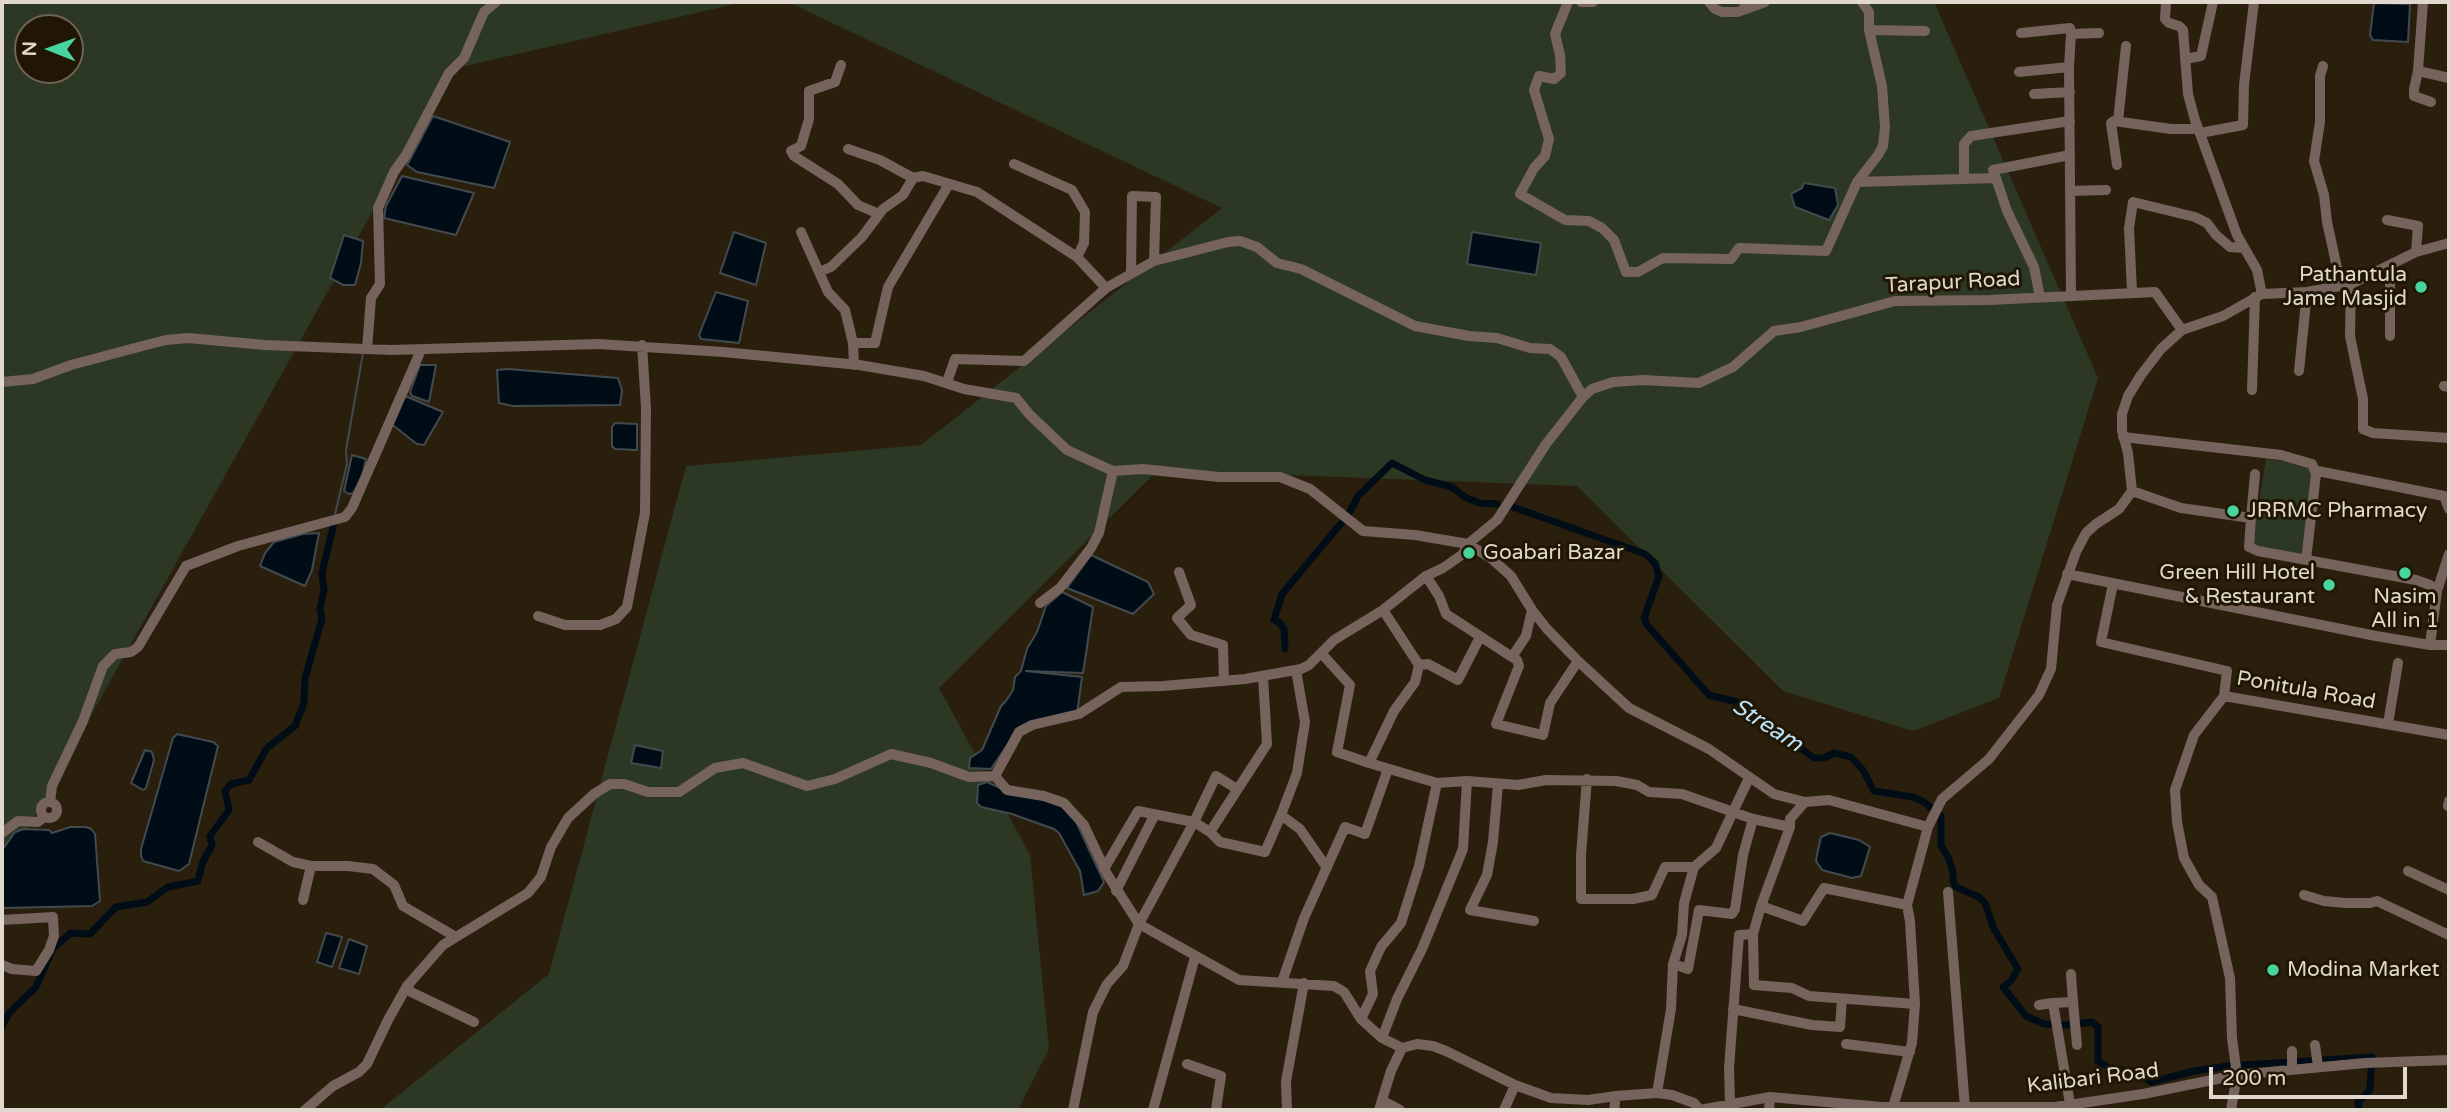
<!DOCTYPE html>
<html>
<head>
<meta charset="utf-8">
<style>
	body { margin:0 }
	#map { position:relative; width:2451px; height:1112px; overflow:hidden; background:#2a1f0d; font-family:"Varela Round",sans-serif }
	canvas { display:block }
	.frame { position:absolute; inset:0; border:4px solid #e0d8cd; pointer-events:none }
	.north { position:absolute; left:14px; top:14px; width:70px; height:70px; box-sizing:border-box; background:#211604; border:2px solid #6d6454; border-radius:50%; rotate:271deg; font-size:19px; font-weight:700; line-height:28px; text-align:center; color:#e0d8cd }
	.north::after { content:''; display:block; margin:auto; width:24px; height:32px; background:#48d49d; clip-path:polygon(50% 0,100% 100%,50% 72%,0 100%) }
	.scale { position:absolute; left:2209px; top:1067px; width:198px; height:32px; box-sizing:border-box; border:4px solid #e0d8cd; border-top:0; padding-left:9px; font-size:21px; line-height:24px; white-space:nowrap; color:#e0d8cd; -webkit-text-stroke:5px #211604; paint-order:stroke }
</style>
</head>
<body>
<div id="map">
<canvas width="2451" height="1112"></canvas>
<div class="frame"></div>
<div class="north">N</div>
<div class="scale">200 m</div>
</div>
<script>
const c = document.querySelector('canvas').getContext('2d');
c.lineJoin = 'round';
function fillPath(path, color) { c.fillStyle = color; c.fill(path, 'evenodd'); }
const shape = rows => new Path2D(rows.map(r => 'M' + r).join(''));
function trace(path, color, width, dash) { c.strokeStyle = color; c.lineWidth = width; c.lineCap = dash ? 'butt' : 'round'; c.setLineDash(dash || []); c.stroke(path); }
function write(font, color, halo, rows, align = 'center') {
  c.font = font + ' "Varela Round",sans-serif'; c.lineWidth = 6; c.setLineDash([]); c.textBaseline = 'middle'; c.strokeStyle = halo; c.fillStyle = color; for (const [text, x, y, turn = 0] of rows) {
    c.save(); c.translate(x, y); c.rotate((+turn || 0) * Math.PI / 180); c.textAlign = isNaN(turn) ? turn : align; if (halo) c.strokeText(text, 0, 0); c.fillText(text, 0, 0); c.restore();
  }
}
const green = shape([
	[2,2,744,2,452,69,2,875],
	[28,28,70,28,70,70,28,70],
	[788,2,1934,2,2098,378,1999,698,1913,731,1783,691,1577,486,1158,470,939,688,1030,855,1049,1049,1018,1110,380,1110,549,974,686,466,921,445,1222,208],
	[2266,459,2307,464,2312,471,2301,557,2252,545]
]);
const water = shape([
	[2374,3,2410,4,2408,42,2373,40,2370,35,2374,3],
	[433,116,510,142,494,188,417,172,407,165,433,116],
	[402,176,474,193,456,235,384,218,386,206,402,176],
	[1804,183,1835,188,1838,205,1829,220,1795,207,1791,194,1802,188,1804,183],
	[734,232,766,243,756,285,720,273,734,232],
	[1472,232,1541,243,1536,275,1467,264,1472,232],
	[344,235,363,241,361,263,355,285,343,285,330,278,344,235],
	[716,292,748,301,739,343,701,339,699,335,716,292],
	[420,365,436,365,429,402,412,396,410,392,420,365],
	[508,369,618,378,622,390,620,405,513,406,499,403,497,370,508,369],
	[403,395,443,412,424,445,417,444,390,423,403,395],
	[615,423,637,424,637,450,615,449,612,446,612,427,615,423],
	[352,455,366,459,362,478,353,493,349,494,344,491,352,455],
	[319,533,312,570,305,586,260,566,265,553,274,542,303,534,319,533],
	[1091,555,1148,582,1154,594,1133,614,1067,588,1091,555],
	[1062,592,1093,607,1083,673,1026,671,1082,677,1077,714,1016,732,991,769,969,768,970,758,982,750,1001,706,1006,701,1013,690,1015,677,1021,671,1027,649,1037,632,1046,606,1062,592],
	[177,734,213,742,218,746,189,864,179,871,143,861,141,856,141,849,173,738,177,734],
	[635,745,663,751,661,768,631,763,635,745],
	[145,750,152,752,154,760,146,788,143,790,131,783,145,750],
	[987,782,1007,791,1057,803,1073,815,1104,882,1098,891,1084,895,1080,871,1059,833,1054,829,1012,814,981,807,977,803,978,785,987,782],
	[70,827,86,827,91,829,95,834,100,901,92,906,4,908,2,904,2,856,3,849,15,832,24,829,49,830,52,833,70,827],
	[1830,833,1859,840,1870,847,1861,876,1852,878,1822,870,1816,861,1817,855,1821,837,1830,833],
	[326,933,342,937,332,967,317,962,326,933],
	[349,939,367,946,359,974,339,968,349,939]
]);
const stream = shape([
	[335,514,347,464,346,450,363,353]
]);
const canal = shape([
	[1513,507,1645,554,1655,563,1659,576,1644,618,1647,625,1709,695,1737,702,1814,758,1824,758,1834,753,1851,757,1863,770,1874,791,1913,797,1924,802,1941,816,1941,846,1948,857,1953,872,1953,882,1956,887,1979,897,1985,903,1994,929,2018,969,2011,981,2003,987,2026,1016,2044,1024,2067,1025,2092,1022,2098,1027,2098,1061,2111,1069,2135,1071,2151,1082,2194,1071,2228,1066,2372,1057,2370,1090,2358,1102,2359,1110],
	[1285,649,1284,629,1279,622,1274,620,1282,594,1348,515,1358,496,1392,463,1425,480,1452,487,1465,497,1479,503,1497,504],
	[2,1026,10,1012,36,987,53,948,71,933,90,934,116,907,147,902,168,887,198,881,202,864,212,845,210,836,229,810,225,791,231,784,249,780,267,748,295,726,304,703,305,678,322,619,320,609,324,590,322,573,334,523]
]);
const minor = shape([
	[1568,2,1555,34,1560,55,1561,73,1554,79,1539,76,1534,90,1549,139,1545,156,1534,168,1520,194,1565,220,1589,221,1602,228,1614,240,1626,272,1638,272,1663,258,1731,259,1739,248,1826,251,1857,182,1996,178,2007,211,2034,267,2040,297],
	[1581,2,1593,2],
	[1709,2,1715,9,1722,12,1737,12,1743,10],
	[1746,2,1743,10,1765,2],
	[1862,2,1869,12,1869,30,1925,31],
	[2166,2,2165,19,2169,23,2179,26,2183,30,2188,94,2195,120,2237,235,2257,270,2262,294],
	[2423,2,2418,71,2449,78],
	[2021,33,2070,28,2071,34],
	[2185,59,2201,56,2213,2],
	[841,65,835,82,809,91,809,119,801,146,791,151,794,156,838,184,858,205,879,214],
	[2323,66,2320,76,2320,122,2314,161,2324,195,2327,222,2341,286],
	[2418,71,2414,89,2414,96,2431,102],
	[2019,72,2069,67],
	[2034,94,2070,92],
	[2118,121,2126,46],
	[2200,133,2243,125,2244,85,2254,2],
	[848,149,880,160,913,178],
	[1014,164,1072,190,1085,212,1084,243,1077,257],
	[2117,165,2111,123,2114,121,2171,129,2198,129],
	[1993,170,2070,155],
	[1964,178,1964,144,1971,136,2070,121],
	[1857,182,1878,155,1883,146,1885,127,1882,86,1869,30],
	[2070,191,2106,190],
	[2387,220,2418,226,2416,252],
	[801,232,828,292,845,310,853,343,854,365],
	[2390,266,2390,336],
	[819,272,831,267,862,237,883,209,903,195,913,178,923,176,977,192,1077,257,1106,288,1024,361,955,359,947,382],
	[1131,272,1132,196,1156,197,1154,261],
	[2351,284,2350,336,2363,399,2363,429,2373,433,2449,438],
	[1106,288,1154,261,1228,242,1240,241,1257,247,1277,263,1301,269,1415,326,1469,336,1497,338,1530,348,1550,349,1561,357,1583,397],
	[2132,292,2129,228,2133,202,2195,217,2207,223,2216,235,2230,247,2244,248],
	[2071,295,2069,67,2071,34,2099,33],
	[853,343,875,343,888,287,949,184],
	[367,349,371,298,380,284,378,208,394,172,406,155,449,73,464,58,484,12,496,2],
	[2299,371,2307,292],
	[2,382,33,379,71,365,131,349,166,340,188,338,265,345,391,350,598,344,723,352,859,365,924,376,964,389,1016,398,1030,415,1067,450,1113,471,1143,469,1219,477,1280,477,1310,489,1363,531,1415,535,1468,544,1497,520,1546,444,1583,397,1592,389,1613,382,1643,380,1699,383,1733,367,1774,331,1801,327,1895,301,1989,300,2155,292,2182,330],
	[2444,386,2449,387],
	[2252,390,2255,297],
	[2123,437,2281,455,2312,464,2316,474,2306,560],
	[2318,471,2444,496,2449,509],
	[2132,491,2181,508,2251,518,2249,547,2258,551,2416,580,2430,585,2437,591,2430,645],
	[2251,518,2255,474],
	[1179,572,1191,605,1177,618,1191,635,1223,645,1224,681],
	[2067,574,2376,636,2430,645,2449,645],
	[1426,576,1439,596,1446,614,1512,657],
	[2113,584,2101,642,2227,671,2224,696],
	[2437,591,2449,554],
	[1040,603,1060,588,1091,548,1099,533,1113,471],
	[1383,610,1419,665,1415,682,1394,711,1369,763,1437,783,1467,781,1518,785,1546,780,1616,781,1637,785,1649,792,1682,794,1753,819,1790,827],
	[1532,610,1526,636,1512,657,1517,660,1519,666,1496,724,1543,735,1550,703,1578,661],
	[538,616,565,625,600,625,616,619,627,607,645,513,646,408,642,345],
	[1322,654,1350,685,1337,752,1369,763],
	[1419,665,1428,664,1458,680,1480,637],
	[1296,670,1305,722,1297,773,1281,815,1300,829,1327,868],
	[2224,696,2194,735,2175,790,2177,822,2184,858,2199,885,2212,897,2230,978,2232,1038,2237,1075,2231,1110],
	[2224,696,2449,735],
	[2388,724,2398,663],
	[995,776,1007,790,1044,796,1064,803,1084,825,1107,874,1139,924,1239,980,1334,986,1344,992,1361,1019,1382,1038,1402,1048],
	[1587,779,1581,855,1581,899,1633,899,1652,895,1665,867,1694,867],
	[1498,784,1493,842,1487,875,1470,910,1534,921],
	'41 810a8 8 0 1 1 16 0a8 8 0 1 1-16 0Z',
	[50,802,52,786,83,721,103,666,115,654,131,652,138,647,186,566,238,546,345,517,352,508,421,350],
	[1805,802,1790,819,1790,827,1761,906,1753,934,1754,985,1792,988,1809,996,1915,1004],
	[2448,806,2449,801],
	[1210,832,1267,744,1263,676],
	[2,833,18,821,38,822,44,817],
	[258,842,293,862,311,866,348,866,373,869,394,885,403,906,456,937],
	[1104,869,1138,811,1194,822,1210,832,1220,842,1265,852,1281,815],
	[2408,871,2449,890],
	[1116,891,1154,816],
	[1948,892,1965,1108],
	[2304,895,2324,901,2345,903,2370,903,2377,901,2449,935],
	[303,900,311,866],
	[1761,906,1803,921,1824,888,1907,905],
	[2,920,53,917,54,936,49,950,36,971,12,969,2,965],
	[1673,964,1688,969,1699,910,1732,914,1735,909,1743,855,1753,819],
	[2071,974,2073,1002],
	[1282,982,1304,918,1345,827,1365,834,1388,769],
	[407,986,411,992,474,1022],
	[2053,1003,2073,1002,2077,1045],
	[2039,1005,2053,1003,2070,1104],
	[1733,1009,1812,1025,1840,1027,1842,999],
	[1361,1019,1373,994,1370,971,1381,947,1401,923,1419,866,1437,783],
	[1382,1038,1397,999,1422,949,1463,849,1467,781],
	[1846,1044,1910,1052],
	[2315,1045,2318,1066],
	[2292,1051,2292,1069],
	[1187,1064,1221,1076,1216,1110],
	[1657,1093,1671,1009,1673,964,1682,935,1684,903,1694,867,1716,848,1749,778],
	[1383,1101,1400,1110],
	[1730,1103,1729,1068,1739,935,1753,934],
	[1893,1107,1912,1043,1915,1004,1910,921,1907,905,1928,827,1942,799,1989,759,2039,695,2051,669,2057,605,2076,552,2086,533,2096,524,2119,509,2132,491,2128,453,2122,431,2122,414,2128,396,2141,375,2161,349,2182,330,2223,316,2262,294,2307,292,2351,284,2416,252,2449,243],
	[305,1110,333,1086,359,1072,367,1064,388,1020,407,986,443,945,528,893,541,877,551,847,568,818,594,794,610,784,624,784,648,792,679,792,715,768,743,763,807,786,835,779,891,754,931,763,969,777,995,776,1019,732,1032,725,1079,714,1121,687,1163,686,1245,679,1301,669,1309,665,1334,640,1383,610,1426,576,1443,568,1463,554,1468,544,1492,559,1511,576,1532,610,1547,629,1578,661,1629,708,1709,749,1774,794,1805,802,1829,800,1928,827],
	[1073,1110,1093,1012,1107,984,1123,966,1139,924,1194,822,1216,776,1237,789],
	[1153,1110,1195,957],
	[1287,1110,1286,1081,1304,983],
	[1379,1110,1391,1071,1402,1048,1417,1044,1433,1046,1446,1051,1515,1085,1551,1098,1588,1100,1616,1096,1657,1093,1672,1095,1694,1103,1700,1110],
	[1504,1110,1515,1085],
	[1614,1110,1616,1096],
	[1700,1110,1770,1097,1882,1107,2055,1107,2143,1094,2237,1075,2365,1063,2449,1060],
	[1769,1110,1770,1097]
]);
const markers = [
	[2421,287,7,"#48d49d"],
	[2233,511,7,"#48d49d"],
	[1469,553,7,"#48d49d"],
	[2405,573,7,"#48d49d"],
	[2329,585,7,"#48d49d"],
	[2273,970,7,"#48d49d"]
];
const poiNames = [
	["Pathantula",2407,275,"right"],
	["Jame Masjid",2407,299,"right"],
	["JRRMC Pharmacy",2247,511],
	["Goabari Bazar",1483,553],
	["Green Hill Hotel",2315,573,"right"],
	["& Restaurant",2315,597,"right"],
	["Nasim",2405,597,"center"],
	["All in 1",2405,621,"center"],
	["Modina Market",2287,970]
];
const streetNames = [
	["Tarapur Road",1953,283,-3],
	["Ponitula Road",2306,691,10],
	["Kalibari Road",2093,1079,-7]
];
const waterNames = [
	["Stream",1767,726,33]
];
fillPath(green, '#2c3824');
fillPath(water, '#000d17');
trace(water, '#434a4e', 2);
trace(stream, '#434a4e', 2);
trace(canal, '#000d17', 7);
trace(minor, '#76635c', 10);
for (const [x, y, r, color] of markers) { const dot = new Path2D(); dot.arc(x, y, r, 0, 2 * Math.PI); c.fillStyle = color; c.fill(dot); trace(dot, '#211604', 2.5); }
write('21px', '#e0d8cd', '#211604', poiNames, 'left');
write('21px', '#e0d8cd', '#211604', streetNames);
write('italic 23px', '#bae3fa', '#211604', waterNames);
</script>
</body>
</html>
